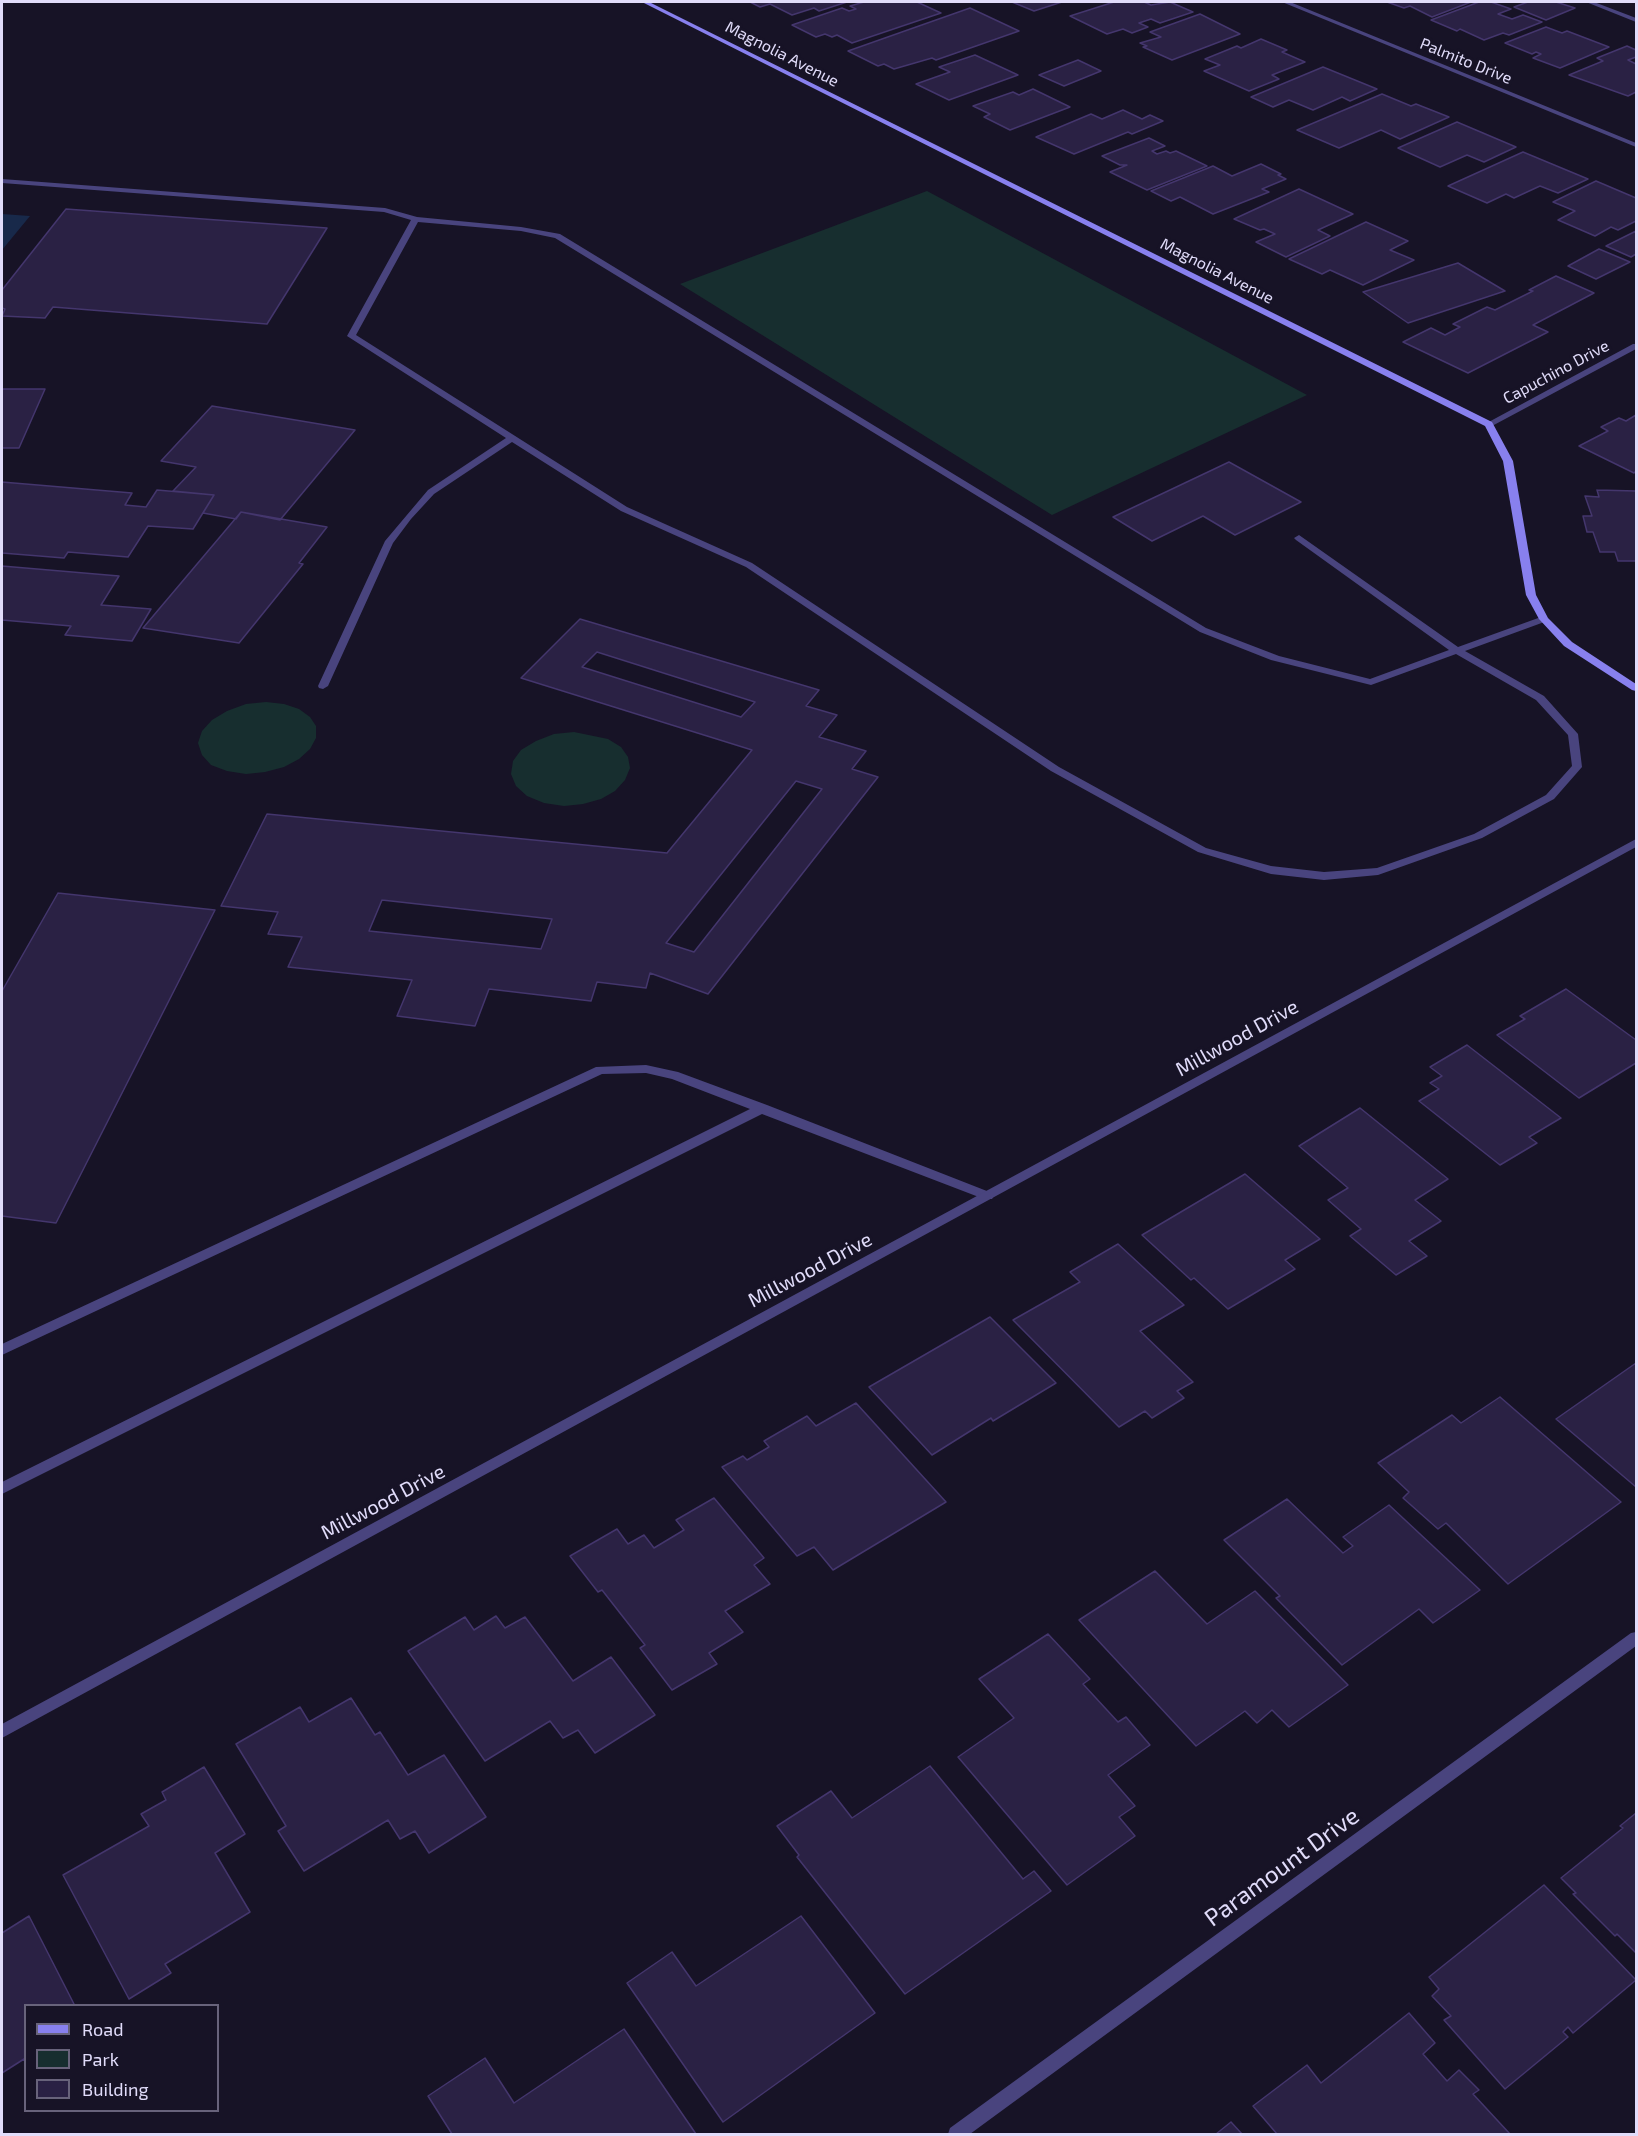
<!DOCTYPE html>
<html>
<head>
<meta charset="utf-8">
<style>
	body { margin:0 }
	#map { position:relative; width:1638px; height:2136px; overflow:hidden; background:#171326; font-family:"Exo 2",sans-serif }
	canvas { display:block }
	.frame { position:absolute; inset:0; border:3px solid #e1dcfa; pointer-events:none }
	.legend { position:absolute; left:24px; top:2004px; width:195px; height:108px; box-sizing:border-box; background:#171326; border:2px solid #68637b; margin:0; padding:8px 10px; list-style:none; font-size:18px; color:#e1dcfa }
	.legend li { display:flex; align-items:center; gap:12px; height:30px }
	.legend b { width:30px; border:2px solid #68637b }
</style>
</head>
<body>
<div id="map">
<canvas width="1638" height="2136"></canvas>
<div class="frame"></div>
<ul class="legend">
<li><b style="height:8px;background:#8880ee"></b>Road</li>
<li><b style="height:16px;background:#172e2f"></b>Park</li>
<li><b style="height:16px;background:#2a2144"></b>Building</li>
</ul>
</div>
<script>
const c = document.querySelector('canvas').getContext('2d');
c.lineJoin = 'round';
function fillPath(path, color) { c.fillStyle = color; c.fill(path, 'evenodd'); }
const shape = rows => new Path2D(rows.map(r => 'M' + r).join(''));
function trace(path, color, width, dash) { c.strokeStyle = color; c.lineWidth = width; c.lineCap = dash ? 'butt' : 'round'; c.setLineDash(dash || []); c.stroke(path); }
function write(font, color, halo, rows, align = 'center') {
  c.font = font + ' "Exo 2",sans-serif'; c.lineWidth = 6; c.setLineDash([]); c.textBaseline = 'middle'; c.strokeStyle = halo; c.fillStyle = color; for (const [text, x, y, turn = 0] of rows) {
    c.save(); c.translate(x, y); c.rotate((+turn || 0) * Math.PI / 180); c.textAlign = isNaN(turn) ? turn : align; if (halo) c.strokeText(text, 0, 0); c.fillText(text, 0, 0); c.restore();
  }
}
const green = shape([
	[927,191,1307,395,1052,515,680,284],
	[266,702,284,704,299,709,310,717,316,726,316,738,310,749,299,759,284,767,265,772,246,774,227,771,211,765,202,755,198,743,202,731,212,720,227,711,246,704],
	[574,732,608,739,621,747,628,757,630,768,625,780,615,791,601,799,583,804,564,806,544,803,527,796,516,786,511,774,513,761,521,750,536,741,554,734]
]);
const water = shape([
	[2,214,30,216,2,250]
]);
const building = shape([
	[750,2,847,2,819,11,814,8,792,15,770,4,760,7,750,2],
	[864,2,917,2,941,13,852,43,837,35,832,37,825,34,816,37,792,25,842,8,849,11,856,9,850,6,864,2],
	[1012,2,1062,2,1034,11,1012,2],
	[1114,2,1144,2,1151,5,1170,2,1193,12,1160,23,1151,19,1139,23,1148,27,1132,33,1123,29,1107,34,1070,16,1114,2],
	[1387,2,1471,2,1432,17,1410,6,1404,8,1387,2],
	[1479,2,1491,2,1511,9,1498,14,1512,19,1523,15,1542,22,1509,35,1503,33,1484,40,1460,29,1457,31,1431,20,1479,2],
	[1528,2,1556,2,1575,8,1546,20,1514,7,1528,2],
	[970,8,1019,31,936,60,932,58,894,69,884,64,878,66,848,51,970,8],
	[1200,14,1240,34,1172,60,1143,47,1147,46,1140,43,1161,37,1150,32,1200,14],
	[1546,27,1562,33,1567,31,1609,47,1560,68,1533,58,1541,54,1536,52,1532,54,1505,43,1546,27],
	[1261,39,1287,50,1282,52,1305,62,1272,75,1279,79,1249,91,1204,71,1220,65,1205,59,1237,46,1241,48,1261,39],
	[1627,46,1636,50,1636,57,1628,60,1636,64,1636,92,1628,96,1569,75,1603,61,1597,58,1627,46],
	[975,55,1018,75,949,100,916,84,950,72,939,67,975,55],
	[1078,60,1101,71,1064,86,1039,75,1078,60],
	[1323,67,1377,89,1350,101,1342,97,1313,110,1289,100,1273,107,1251,97,1323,67],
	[1033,89,1070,107,1010,130,984,117,990,114,973,106,1013,92,1019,95,1033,89],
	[1382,94,1411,106,1416,104,1449,117,1400,139,1381,130,1339,148,1297,130,1382,94],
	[1123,110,1142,119,1150,115,1163,121,1132,134,1128,132,1074,154,1036,137,1091,114,1102,119,1123,110],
	[1457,122,1516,147,1484,162,1467,155,1440,167,1398,148,1457,122],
	[1149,138,1165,146,1152,151,1157,154,1166,151,1170,153,1176,151,1207,166,1147,190,1110,172,1127,165,1120,165,1102,156,1149,138],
	[1523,152,1588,179,1558,193,1540,186,1514,198,1506,194,1487,203,1448,186,1523,152],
	[1261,164,1281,174,1278,175,1286,179,1262,189,1269,192,1213,214,1180,197,1171,201,1151,191,1213,166,1232,176,1261,164],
	[1596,181,1636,198,1636,221,1618,230,1611,227,1595,236,1558,220,1575,211,1553,202,1596,181],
	[1299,189,1353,214,1318,230,1330,236,1286,257,1256,242,1275,234,1264,229,1260,230,1234,219,1299,189],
	[66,209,327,228,267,324,53,307,45,318,2,316,5,309,2,308,2,290,66,209],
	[1366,222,1408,241,1390,250,1414,260,1363,285,1330,270,1322,274,1289,259,1366,222],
	[1636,231,1636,254,1631,257,1606,246,1636,231],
	[1599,249,1630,262,1596,279,1568,266,1599,249],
	[1458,263,1505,291,1408,323,1363,292,1458,263],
	[1556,276,1594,293,1533,325,1548,332,1468,373,1403,342,1431,328,1445,335,1460,327,1453,324,1487,307,1495,310,1533,291,1529,290,1556,276],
	[2,389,45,389,19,448,2,448,2,389],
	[212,406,355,430,280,520,241,512,236,519,203,513,214,495,173,491,196,467,161,461,212,406],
	[1636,415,1636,471,1634,473,1579,446,1608,431,1601,427,1619,418,1626,421,1636,415],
	[1229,462,1301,502,1235,535,1203,516,1152,541,1113,517,1229,462],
	[2,482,132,493,125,505,146,507,157,490,214,495,193,529,148,526,128,557,68,552,64,558,2,553,2,482],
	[1597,490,1636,491,1636,561,1618,561,1615,552,1600,552,1593,532,1587,532,1583,516,1592,516,1585,496,1599,497,1597,490],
	[241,512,327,527,299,563,303,564,239,643,143,628,241,512],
	[2,566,119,576,101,605,151,609,132,641,65,635,71,626,2,620,2,566],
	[580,619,819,690,806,706,837,715,819,737,866,751,852,769,878,777,708,994,650,973,646,988,597,982,591,1001,489,989,475,1026,397,1016,412,980,288,967,302,937,268,934,278,912,221,906,267,814,667,853,752,750,521,678,580,619],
	[597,652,755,702,741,717,582,667,597,652],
	[796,781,822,789,694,952,666,943,796,781],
	[382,900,552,919,541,949,369,931,382,900],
	[58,893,215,910,56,1223,2,1216,2,991,58,893],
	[1566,989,1636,1040,1636,1063,1579,1098,1497,1035,1525,1019,1520,1016,1566,989],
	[1467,1045,1561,1118,1529,1137,1537,1143,1500,1165,1419,1101,1439,1089,1430,1083,1442,1076,1430,1067,1467,1045],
	[1360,1108,1448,1179,1415,1200,1441,1221,1409,1241,1427,1256,1396,1275,1350,1236,1361,1229,1328,1200,1348,1188,1299,1146,1360,1108],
	[1245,1174,1320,1239,1285,1260,1295,1269,1228,1309,1194,1278,1191,1280,1142,1235,1245,1174],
	[1118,1244,1184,1305,1140,1331,1193,1382,1177,1391,1184,1398,1152,1418,1145,1411,1119,1427,1013,1320,1080,1282,1070,1272,1118,1244],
	[990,1317,1056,1383,993,1421,991,1418,932,1455,869,1387,990,1317],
	[1636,1363,1636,1487,1556,1419,1636,1363],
	[1500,1397,1621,1502,1508,1584,1446,1523,1438,1529,1403,1498,1409,1492,1378,1463,1452,1415,1461,1423,1500,1397],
	[856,1403,946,1502,833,1570,814,1547,797,1556,722,1467,743,1456,747,1460,769,1447,764,1441,807,1416,816,1426,856,1403],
	[714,1498,764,1558,754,1565,770,1584,725,1611,743,1632,709,1653,717,1664,672,1690,640,1648,645,1645,602,1590,598,1592,570,1556,617,1529,628,1544,644,1535,654,1548,684,1530,676,1520,714,1498],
	[1287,1499,1343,1553,1353,1546,1343,1537,1389,1505,1480,1590,1433,1623,1419,1609,1342,1665,1276,1598,1280,1596,1224,1540,1287,1499],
	[1155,1571,1207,1624,1255,1591,1348,1685,1289,1727,1272,1710,1257,1723,1245,1711,1196,1746,1079,1620,1155,1571],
	[496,1616,505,1628,525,1617,573,1681,611,1657,655,1715,595,1753,578,1730,563,1738,550,1721,485,1761,408,1651,465,1617,474,1630,496,1616],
	[1048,1634,1090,1679,1083,1684,1118,1722,1126,1717,1150,1745,1108,1775,1135,1806,1119,1817,1135,1836,1067,1885,958,1757,1014,1718,979,1679,1048,1634],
	[351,1698,375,1735,380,1732,408,1775,444,1755,486,1817,429,1853,415,1831,400,1839,388,1820,304,1871,278,1831,286,1826,236,1744,300,1707,309,1722,351,1698],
	[930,1766,1023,1879,1034,1871,1051,1891,905,1994,797,1857,799,1855,777,1826,831,1791,852,1818,930,1766],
	[204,1767,245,1834,215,1853,250,1912,165,1964,171,1973,129,1999,63,1875,149,1826,141,1814,166,1800,162,1792,204,1767],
	[1636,1813,1636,1953,1617,1934,1615,1936,1573,1894,1576,1893,1561,1878,1623,1828,1620,1826,1636,1813],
	[1544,1885,1636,1980,1573,2033,1568,2027,1563,2032,1568,2037,1505,2089,1444,2020,1451,2016,1432,1996,1439,1989,1429,1977,1544,1885],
	[29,1916,75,2006,26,2006,26,2063,24,2059,2,2073,2,1933,29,1916],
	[801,1916,875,2013,723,2122,627,1983,672,1952,696,1986,801,1916],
	[1409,2013,1435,2043,1423,2054,1447,2081,1459,2070,1479,2090,1473,2094,1510,2134,1277,2134,1253,2106,1307,2065,1321,2083,1409,2013],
	[624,2029,696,2134,452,2134,428,2096,485,2058,514,2103,624,2029],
	[1231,2122,1242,2134,1216,2134,1231,2122]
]);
const service = shape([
	[1586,2,1594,2,1636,18,1636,22,1586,2],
	[2,179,385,208,417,217,521,227,560,234,1206,628,1279,656,1370,679,1449,650,1296,540,1294,538,1299,535,1458,647,1541,617,1547,617,1547,621,1465,651,1544,696,1578,734,1582,767,1554,799,1482,838,1378,875,1324,880,1271,874,1198,852,1051,771,746,567,621,511,512,442,434,494,411,519,393,543,328,686,323,689,319,688,318,686,385,541,428,490,506,438,347,336,411,220,384,212,2,183,2,179],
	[418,222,521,231,555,238,1200,632,1271,660,1371,685,1456,654,1536,700,1568,735,1572,766,1546,795,1474,834,1377,868,1324,872,1271,866,1206,848,1059,767,752,563,627,507,356,335,418,222],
	[646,1065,678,1072,767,1105,992,1193,994,1196,992,1199,984,1199,762,1114,2,1494,2,1482,750,1109,672,1079,646,1073,602,1074,2,1355,2,1344,596,1067,646,1065]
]);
const minor = shape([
	[1282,2,1290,2,1636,143,1636,147,1282,2],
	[1633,344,1636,344,1636,349,1492,426,1486,426,1485,424,1633,344],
	[1636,839,1636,847,2,1738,2,1724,1636,839],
	[1636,1632,1636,1646,970,2134,948,2134,950,2128,1631,1633,1636,1632]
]);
const secondary = shape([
	[642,2,649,2,1492,422,1513,461,1536,595,1548,618,1572,642,1636,684,1636,691,1632,690,1564,646,1539,619,1526,595,1503,461,1485,426,642,2]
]);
const farStreetnames = [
	["Magnolia Avenue",782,54,27],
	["Palmito Drive",1466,61,22],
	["Magnolia Avenue",1217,271,27],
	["Capuchino Drive",1556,372,-28]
];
const streetNames = [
	["Millwood Drive",1237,1038,-29],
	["Millwood Drive",810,1270,-28],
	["Millwood Drive",383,1502,-28]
];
const nearStreetnames = [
	["Paramount Drive",1282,1867,-36]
];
fillPath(green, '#172e2f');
fillPath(water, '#18294a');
fillPath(building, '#2a2144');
trace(building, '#44366d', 1.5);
fillPath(service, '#49447e');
fillPath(minor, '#49447e');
fillPath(secondary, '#8880ee');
write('16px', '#e1dcfa', '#171326', farStreetnames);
write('20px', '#e1dcfa', '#171326', streetNames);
write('24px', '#e1dcfa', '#171326', nearStreetnames);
</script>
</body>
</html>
